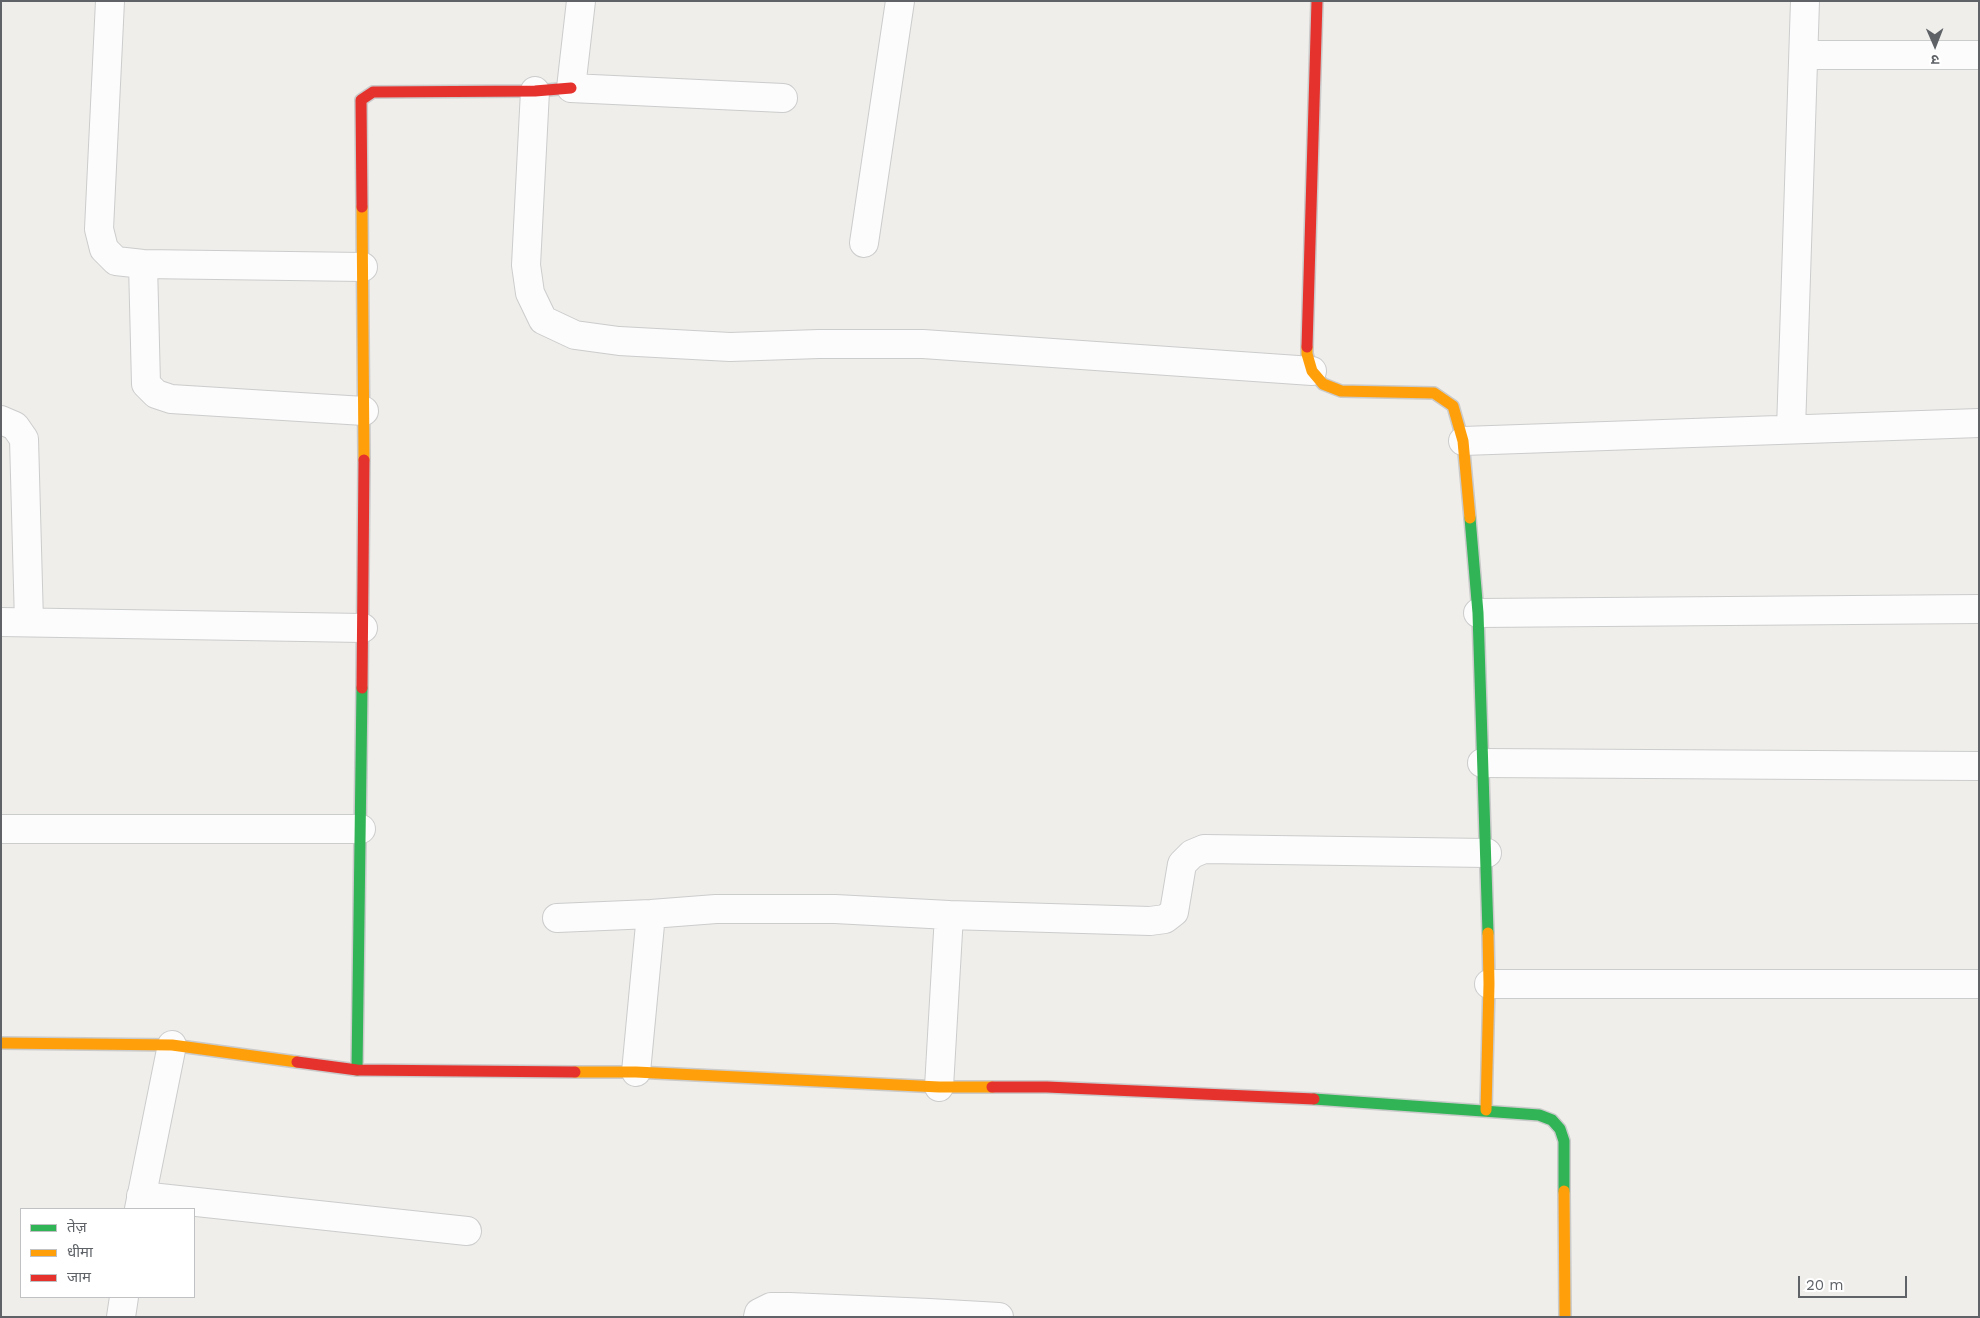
<!DOCTYPE html>
<html>
<head>
<meta charset="utf-8">
<style>
	body { margin:0 }
	#map { position:relative; width:1980px; height:1318px; overflow:hidden; background:#efeeea; font-family:"Work Sans","Noto Sans Devanagari",sans-serif }
	canvas { display:block }
	.frame { position:absolute; inset:0; border:2px solid #5f6368; pointer-events:none }
	.legend { position:absolute; left:20px; top:1208px; width:175px; height:90px; box-sizing:border-box; background:#fff; border:1px solid #bfc1c3; margin:0; padding:6px 9px; list-style:none; font-size:15px; color:#5f6368 }
	.legend li { display:flex; align-items:center; gap:10px; height:25px }
	.legend b { width:25px; border:1px solid #bfc1c3 }
	.north { position:absolute; left:1910px; top:20px; width:50px; height:50px; -webkit-text-stroke:4px #fff; paint-order:stroke; rotate:179deg; font-size:14px; font-weight:700; line-height:20px; text-align:center; color:#5f6368 }
	.north::after { content:''; display:block; margin:auto; width:18px; height:22px; background:#5f6368; clip-path:polygon(50% 0,100% 100%,50% 72%,0 100%) }
	.scale { position:absolute; left:1798px; top:1276px; width:109px; height:22px; box-sizing:border-box; border:2px solid #5f6368; border-top:0; padding-left:6px; font-size:15px; line-height:18px; white-space:nowrap; color:#5f6368; -webkit-text-stroke:4px #fff; paint-order:stroke }
</style>
</head>
<body>
<div id="map">
<canvas width="1980" height="1318"></canvas>
<div class="frame"></div>
<ul class="legend">
<li><b style="height:6px;background:#30b455"></b>तेज़</li>
<li><b style="height:6px;background:#ff9f0a"></b>धीमा</li>
<li><b style="height:6px;background:#e5322d"></b>जाम</li>
</ul>
<div class="north">उ</div>
<div class="scale">20 m</div>
</div>
<script>
const c = document.querySelector('canvas').getContext('2d');
c.lineJoin = 'round';
const shape = rows => new Path2D(rows.map(r => 'M' + r).join(''));
function trace(path, color, width, dash) { c.strokeStyle = color; c.lineWidth = width; c.lineCap = dash ? 'butt' : 'round'; c.setLineDash(dash || []); c.stroke(path); }
const street = shape([
	[110,1,99,229,104,249,116,261,143,264,363,267],
	[581,1,571,88,783,98],
	[1804,55,1979,55],
	[535,91,526,265,530,293,543,320,575,335,619,341,730,347,819,344,923,344,1312,371],
	[864,243,900,1],
	[143,264,146,384,156,394,171,399,364,411],
	[1,420,15,426,24,439,29,622],
	[1791,429,1805,1],
	[1463,441,1979,423],
	[1478,613,1979,609],
	[1,622,363,628],
	[1482,763,1979,766],
	[1,829,361,829],
	[557,918,651,914,716,909,835,909,949,915,1150,921,1165,919,1174,912,1182,864,1192,854,1204,849,1487,853],
	[1489,984,1979,984],
	[636,1072,651,914],
	[939,1087,949,915],
	[141,1196,467,1231],
	[139,1209,172,1045],
	[929,1313,999,1317],
	[121,1317,124,1297],
	[758,1317,759,1313,771,1307,789,1307,929,1313,929,1317]
]);
const fast = shape([
	[1470,518,1478,613,1488,933],
	[357,1070,362,688],
	[1314,1099,1539,1115,1552,1120,1560,1129,1564,1141,1564,1191]
]);
const slow = shape([
	[362,207,364,460],
	[1307,347,1307,354,1312,371,1323,384,1341,391,1434,393,1453,406,1463,441,1470,518],
	[1,1043,172,1045,297,1062],
	[575,1072,636,1072,939,1087,992,1087],
	[1486,1110,1489,984,1488,933],
	[1564,1191,1565,1317]
]);
const jam = shape([
	[362,207,361,100,373,92,535,91,571,88],
	[1307,347,1317,1],
	[362,688,364,460],
	[297,1062,357,1070,575,1072],
	[992,1087,1047,1087,1314,1099]
]);
trace(street, '#cbcccc', 30);
trace(fast, '#cacacb', 14);
trace(slow, '#cacacb', 14);
trace(jam, '#cacacb', 14);
trace(street, '#fdfcfc', 28);
trace(fast, '#30b455', 11);
trace(slow, '#ff9f0a', 11);
trace(jam, '#e5322d', 11);
</script>
</body>
</html>
